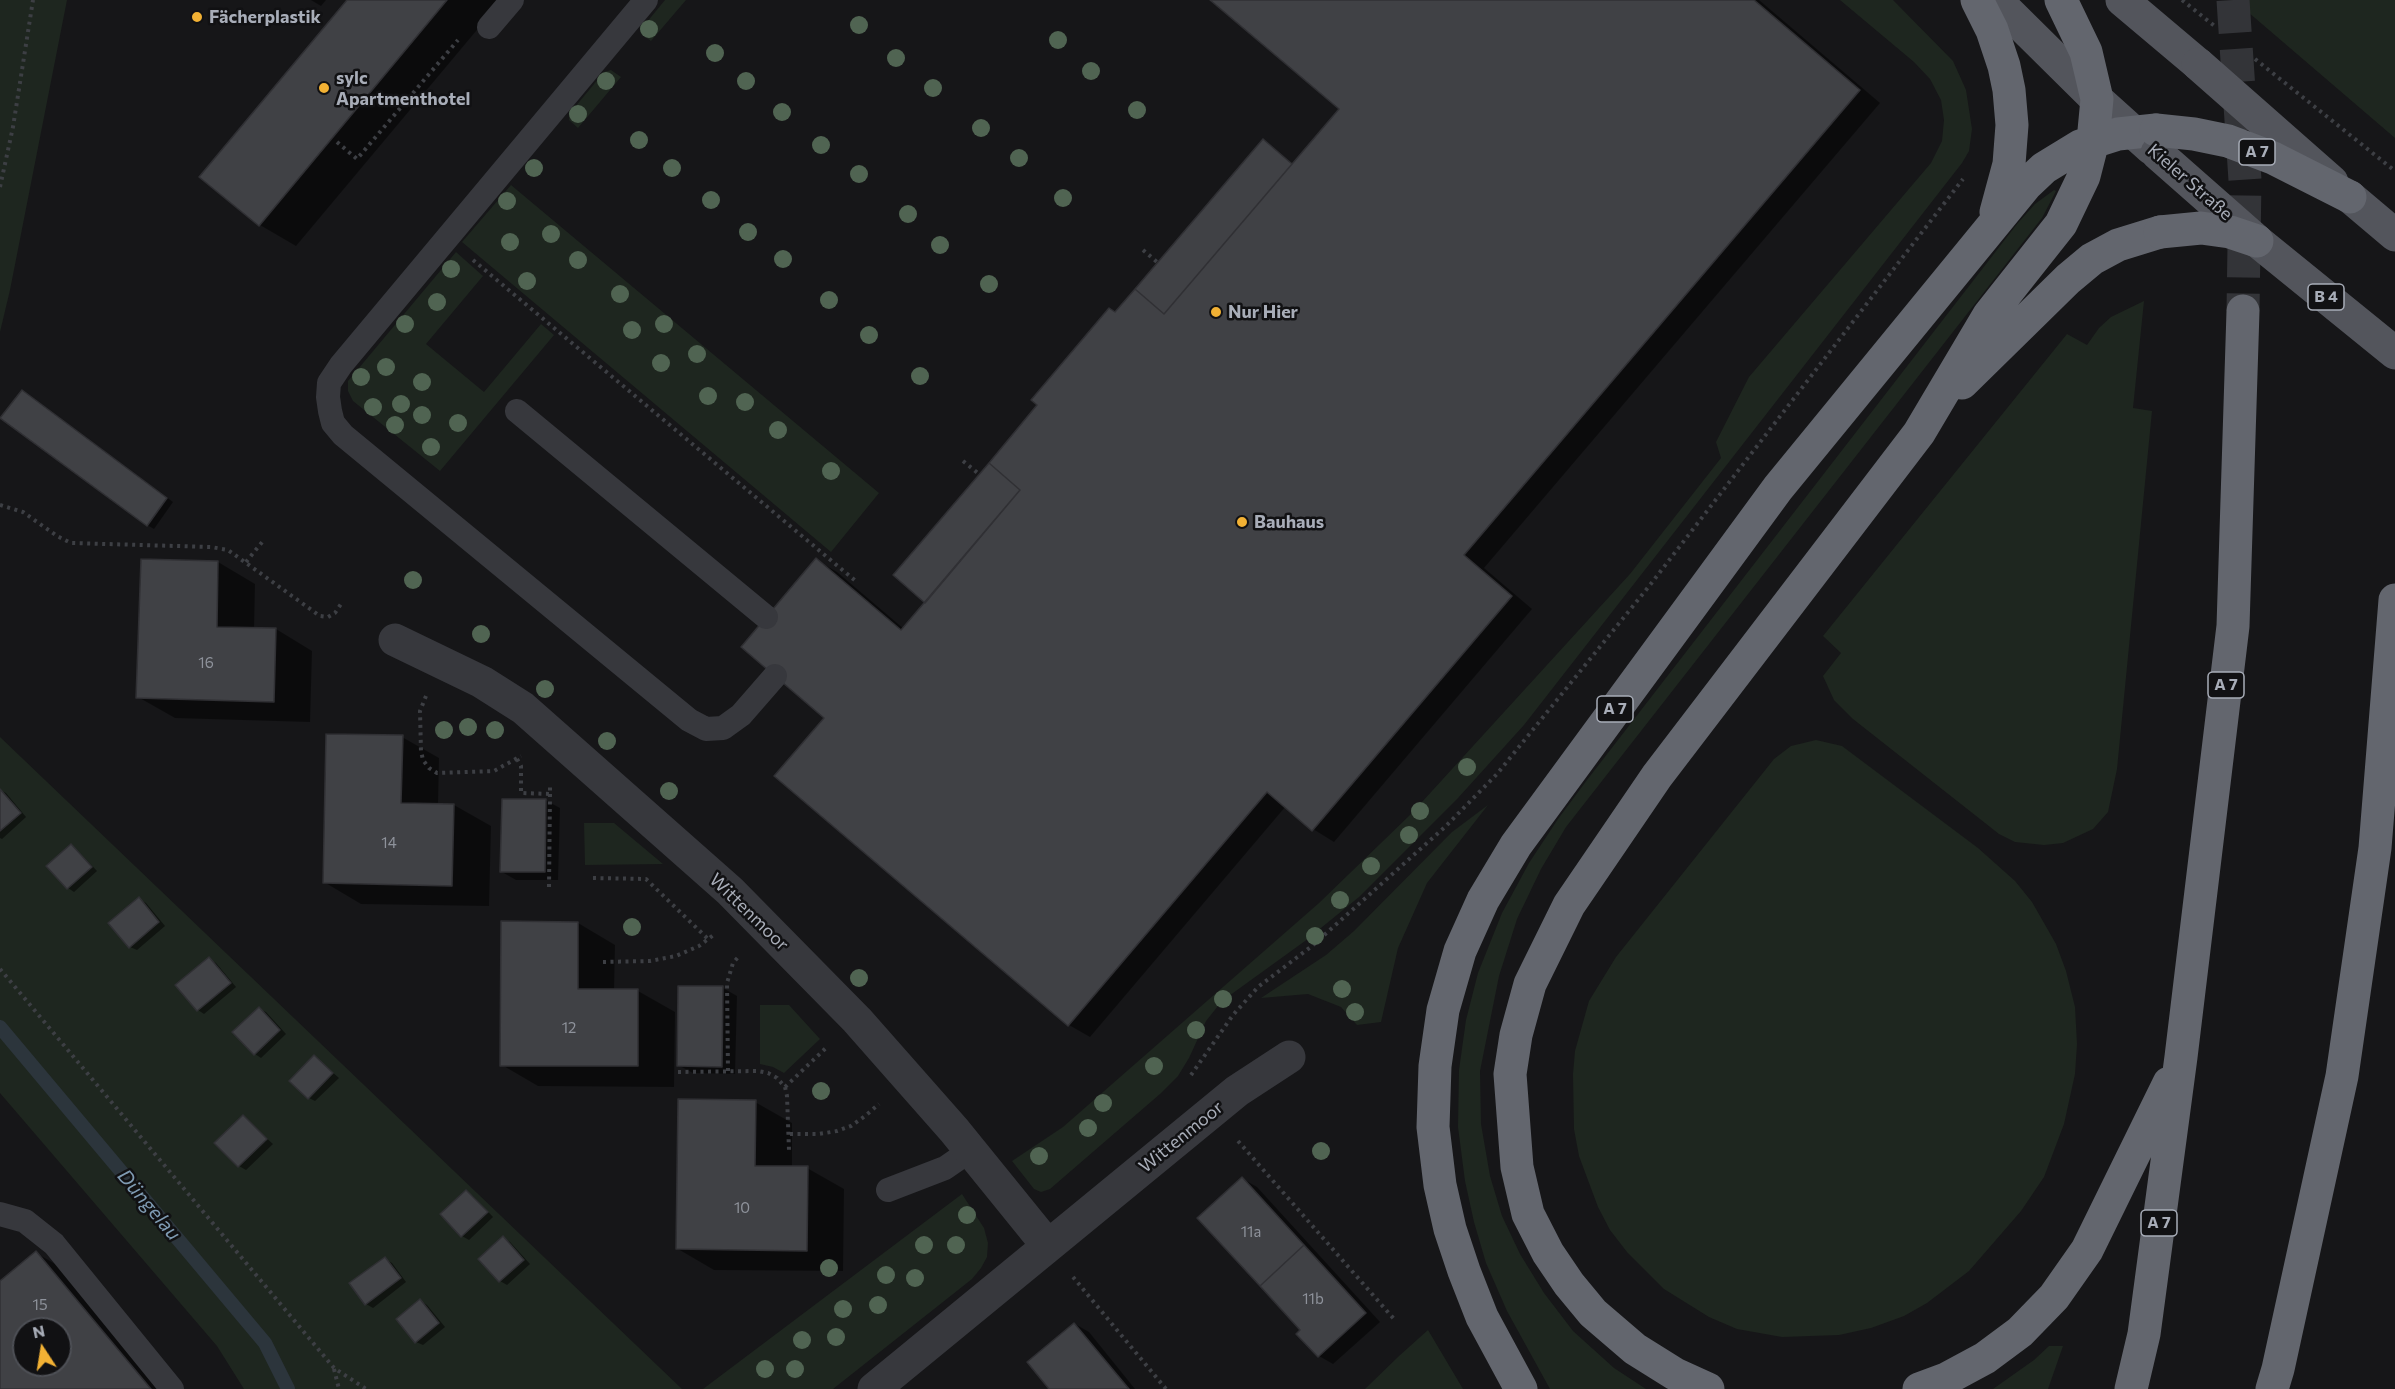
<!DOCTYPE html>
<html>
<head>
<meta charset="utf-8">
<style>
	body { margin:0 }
	#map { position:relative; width:2395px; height:1389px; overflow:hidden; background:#161618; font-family:Commissioner,sans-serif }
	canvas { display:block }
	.north { position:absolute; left:12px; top:1317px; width:60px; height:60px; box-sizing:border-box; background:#111113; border:2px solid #4d4f55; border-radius:50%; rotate:348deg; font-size:16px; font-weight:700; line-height:24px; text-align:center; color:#a8adb8 }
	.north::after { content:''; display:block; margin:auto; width:21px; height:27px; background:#f2b134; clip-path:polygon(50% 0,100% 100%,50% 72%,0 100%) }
</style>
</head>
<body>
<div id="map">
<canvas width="2395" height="1389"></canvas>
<div class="north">N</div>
</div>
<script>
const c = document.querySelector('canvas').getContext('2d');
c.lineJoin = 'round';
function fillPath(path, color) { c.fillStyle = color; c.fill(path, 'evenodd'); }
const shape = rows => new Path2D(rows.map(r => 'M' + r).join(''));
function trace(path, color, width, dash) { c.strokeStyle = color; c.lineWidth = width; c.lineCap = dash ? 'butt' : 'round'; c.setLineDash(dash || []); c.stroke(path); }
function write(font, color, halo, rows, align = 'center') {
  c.font = font + ' Commissioner,sans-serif'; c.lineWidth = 5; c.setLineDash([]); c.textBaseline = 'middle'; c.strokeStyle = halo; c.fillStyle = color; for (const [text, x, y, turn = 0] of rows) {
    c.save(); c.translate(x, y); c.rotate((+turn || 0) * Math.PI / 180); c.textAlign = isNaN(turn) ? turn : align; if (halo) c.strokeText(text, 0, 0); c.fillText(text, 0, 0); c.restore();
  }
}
const green = shape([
	[0,0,67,0,10,290,0,332],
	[665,0,686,0,651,41,641,34,642,28],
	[1840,0,1893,0,1953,61,1966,90,1972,129,1969,151,1962,163,1524,725,1458,798,1359,897,1305,941,1222,1001,1206,1021,1189,1058,1178,1076,1160,1094,1050,1189,1041,1192,1034,1189,1012,1161,1063,1127,1319,903,1411,814,1630,574,1721,458,1716,442,1749,377,1931,163,1942,141,1944,120,1941,100,1930,79,1914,62],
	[2234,0,2395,0,2395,138],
	[611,70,621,77,578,128,569,120,570,113,604,72],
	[511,185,879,493,831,552,462,242],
	[2054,190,2056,191,2042,218,1566,827,1541,869,1517,919,1499,976,1480,1071,1481,1124,1490,1176,1502,1216,1520,1254,1544,1293,1573,1331,1614,1368,1646,1389,1550,1389,1507,1311,1486,1263,1474,1222,1465,1181,1458,1127,1459,1070,1466,1020,1478,973,1502,913,1529,863,1558,819,1587,780,2017,224,2035,204],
	[456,252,483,276,426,344,484,392,541,324,554,335,440,471,353,401,348,391,348,381],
	[2144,301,2133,408,2152,411,2117,769,2108,812,2093,829,2063,843,2044,845,2015,842,1999,834,1853,719,1834,700,1823,676,1841,653,1823,636,2067,334,2087,345,2099,328,2111,317],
	[0,737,682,1389,244,1389,217,1346,0,1093],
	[1816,740,1842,746,1978,848,2015,881,2032,902,2056,944,2066,971,2075,1007,2077,1044,2075,1074,2064,1124,2044,1177,2021,1211,1969,1271,1927,1303,1904,1316,1871,1328,1839,1335,1782,1337,1737,1329,1709,1317,1664,1289,1627,1252,1610,1230,1598,1207,1579,1156,1574,1129,1573,1074,1575,1051,1589,1001,1616,957,1774,759,1791,746],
	[1488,805,1427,883,1398,948,1381,1022,1357,1025,1341,1007,1308,994,1261,998,1326,955,1354,931,1452,832],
	[584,823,614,823,663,864,585,865],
	[760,1005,789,1005,820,1039,784,1073,773,1067,760,1064],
	[962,1194,984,1228,988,1243,987,1257,981,1268,972,1279,833,1389,703,1389],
	[1428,1330,1463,1389,1365,1389,1399,1356],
	[2049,1346,2063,1346,2048,1389,1993,1389,2034,1360]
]);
const shadow = shape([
	[311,0,326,0,321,6],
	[349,0,502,0,296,246,260,225],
	[1213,0,1759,0,1880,103,1484,568,1532,609,1334,842,1313,829,1286,806,1090,1037,1069,1025,826,718,816,560,837,572,904,629,927,602,1116,313,1270,145,1293,165,1341,109],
	[29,395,173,502,154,529,147,525],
	[142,560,218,562,255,584,254,629,276,629,312,651,310,722,175,718,138,697],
	[402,737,439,758,438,805,454,805,491,826,489,906,361,904,324,882],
	[0,790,6,793,26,817,2,839,0,838],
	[545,800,560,808,558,880,516,880,502,872],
	[71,846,77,850,97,871,74,892,68,888],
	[139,899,146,903,165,926,137,950,130,947],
	[502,923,578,923,615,945,614,991,638,991,675,1012,674,1087,538,1086,502,1065],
	[209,959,216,963,236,987,204,1014,198,1010],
	[723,988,737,996,735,1074,693,1073,678,1065],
	[259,1009,266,1012,286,1034,261,1058,255,1054],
	[315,1057,339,1078,315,1101,309,1098],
	[755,1102,792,1123,792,1168,807,1168,844,1189,843,1271,714,1270,678,1249],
	[243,1117,273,1144,246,1170,239,1166],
	[1243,1179,1257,1187,1380,1322,1333,1364,1319,1356,1302,1330],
	[467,1192,473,1196,493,1217,469,1240,462,1236],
	[503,1238,510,1242,530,1264,507,1285,500,1281],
	[36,1253,57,1265,160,1389,0,1389,0,1283],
	[24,1329,60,1329,60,1365,24,1365],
	[385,1259,392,1263,406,1282,373,1308,366,1304,351,1284],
	[421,1301,427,1305,445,1327,423,1345,416,1342],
	[1075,1324,1089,1332,1135,1389,1051,1389]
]);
const stream = shape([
	[0,1027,265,1343,288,1389]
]);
const building = shape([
	[347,0,447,0,259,226,199,177,347,0],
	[1210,0,1754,0,1860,90,1464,555,1512,596,1312,831,1267,792,1068,1026,774,776,824,718,741,647,816,558,901,630,1020,490,989,463,1037,405,1031,400,1109,308,1115,312,1135,289,1164,314,1339,109,1210,0],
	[1263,139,1292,164,1164,314,1135,289,1263,139],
	[22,390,167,498,147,526,0,418,22,390],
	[989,463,1020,490,925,603,893,575,989,463],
	[141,559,218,561,217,627,276,628,274,702,136,698,141,559],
	[326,734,403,735,401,803,454,804,452,886,323,883,326,734],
	[0,789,21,813,0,831,0,789],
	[502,799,546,799,545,872,500,872,502,799],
	[71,844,92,867,67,889,46,866,71,844],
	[139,897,159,922,129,948,108,923,139,897],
	[501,921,578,922,578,989,638,989,638,1066,500,1066,501,921],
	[209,957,231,983,197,1011,175,985,209,957],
	[678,986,723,986,722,1067,677,1066,678,986],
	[259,1007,280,1030,254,1055,232,1032,259,1007],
	[314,1055,333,1073,308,1099,289,1081,314,1055],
	[678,1099,756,1100,755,1166,808,1166,807,1251,676,1249,678,1099],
	[243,1115,267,1139,238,1167,214,1143,243,1115],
	[1242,1177,1304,1245,1260,1286,1197,1218,1242,1177],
	[466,1190,488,1212,461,1237,440,1214,466,1190],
	[503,1236,524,1260,499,1282,478,1259,503,1236],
	[1304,1245,1366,1313,1318,1357,1296,1334,1300,1330,1260,1286,1304,1245],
	[36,1251,151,1389,0,1389,0,1281,36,1251],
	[24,1329,60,1329,60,1365,24,1365,24,1329],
	[385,1257,401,1278,365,1305,349,1283,385,1257],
	[420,1299,439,1323,415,1343,396,1319,420,1299],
	[1074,1323,1129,1389,1049,1389,1027,1362,1074,1323]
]);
const highwayTunnel = shape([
	[2233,0,2245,180,2243,311]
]);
const path = shape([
	[337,142,357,159,458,40],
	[0,187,13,127,33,0],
	[1143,250,1157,262],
	[473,260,858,583],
	[963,461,979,474],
	[0,505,23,512,57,536,71,543,211,547,228,550,320,616,328,617,335,613,343,601],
	[246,562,263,541],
	[426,696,420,711,421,751,423,760,429,768,437,773,494,771,521,756],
	[517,759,521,766,521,793,550,794,550,784],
	[593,878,646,879,708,939],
	[549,887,550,794],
	[603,962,650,961,676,956,699,946,716,933],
	[0,969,334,1368,366,1389],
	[728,1071,727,983,733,963,740,955],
	[678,1072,758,1071,768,1073,777,1078,785,1087,787,1096,789,1150],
	[1191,1075,1233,1015,1258,987,1312,946,1445,827,1497,774,1650,585,1963,179],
	[785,1087,828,1046],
	[790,1134,819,1134,837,1131,851,1126,865,1116,879,1104],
	[1238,1141,1394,1319],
	[1073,1277,1166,1389],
	[334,1369,339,1389]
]);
const lane = shape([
	[646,0,341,365,329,383,328,397,330,411,333,423,343,435,689,720,706,729,723,728,741,715,775,676],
	[489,27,512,0],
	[517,411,766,617],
	[888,1190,945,1168,971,1150],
	[0,1214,25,1221,54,1244,172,1389]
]);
const street = shape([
	[395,640,482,682,523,708,730,891,857,1020,954,1130,1048,1246],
	[874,1389,1237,1091,1289,1057]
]);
const primary = shape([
	[1996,0,2091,94,2151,148],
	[2122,0,2198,64],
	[2350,197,2395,235],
	[2257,241,2395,353]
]);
const highway = shape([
	[1977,0,1992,30,2004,66,2009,90,2012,125,2009,164,1996,212],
	[1962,383,2068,279,2092,259,2118,245,2160,232],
	[1521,1389,1482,1317,1464,1271,1450,1229,1440,1185,1433,1127,1435,1066,1443,1010,1460,951,1483,900,1516,845,1778,488,2026,185,2044,168,2080,146,2118,134,2156,130],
	[1708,1389,1675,1374,1635,1349,1593,1313,1569,1284,1548,1253,1528,1214,1517,1167,1510,1074,1516,1035,1530,984,1569,905,1657,776,1919,433,1989,315,2061,224,2084,176,2093,141,2097,99,2086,52,2061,0],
	[1919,1389,1946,1379,1985,1358,2020,1332,2054,1297,2087,1250,2169,1083],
	[2131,1389,2144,1334,2181,1057,2233,626,2243,311],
	[2272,1389,2278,1369,2342,1076,2375,848,2395,600]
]);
const pathBridge = shape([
	[2182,0,2217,28],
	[2255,59,2395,171]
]);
const primaryBridge = shape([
	[2198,64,2332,182],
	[2157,153,2257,241]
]);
const highwayBridge = shape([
	[2156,130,2194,134,2228,141,2273,158,2350,197],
	[2160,232,2201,228,2230,232,2257,241]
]);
const trees = [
	[859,25],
	[649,29],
	[1058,40],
	[715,53],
	[896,58],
	[1091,71],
	[606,81],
	[746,81],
	[933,88],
	[1137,110],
	[782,112],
	[578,114],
	[981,128],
	[639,140],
	[821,145],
	[1019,158],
	[534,168],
	[672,168],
	[859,174],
	[1063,198],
	[711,200],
	[507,201],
	[908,214],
	[748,232],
	[551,234],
	[510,242],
	[940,245],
	[783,259],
	[578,260],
	[451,269],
	[527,281],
	[989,284],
	[620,294],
	[829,300],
	[437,302],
	[405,324],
	[664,324],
	[632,330],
	[869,335],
	[697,354],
	[661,363],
	[386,367],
	[920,376],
	[361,377],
	[422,382],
	[708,396],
	[745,402],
	[401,404],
	[373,407],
	[422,415],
	[458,423],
	[395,425],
	[778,430],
	[431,447],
	[831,471],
	[413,580],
	[481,634],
	[545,689],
	[468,727],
	[444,730],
	[495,730],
	[607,741],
	[1467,767],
	[669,791],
	[1420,811],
	[1409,835],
	[1371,866],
	[1340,900],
	[632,927],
	[1315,936],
	[859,978],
	[1342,989],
	[1223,999],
	[1355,1012],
	[1196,1030],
	[1154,1066],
	[821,1091],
	[1103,1103],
	[1088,1128],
	[1321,1151],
	[1039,1156],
	[967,1215],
	[924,1245],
	[956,1245],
	[829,1268],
	[886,1275],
	[915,1278],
	[878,1305],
	[843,1309],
	[836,1337],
	[802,1340],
	[765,1369],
	[795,1369]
];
const markers = [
	[197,17,6,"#f2b134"],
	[324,88,6,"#f2b134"],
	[1216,312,6,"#f2b134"],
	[1242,522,6,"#f2b134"]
];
const numberNames = [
	["16",206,663],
	["14",389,843],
	["12",569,1028],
	["10",742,1208],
	["11a",1251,1232],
	["11b",1313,1299],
	["15",40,1305]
];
const shields = [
	[2257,152,36],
	[2326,297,36],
	[2226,685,36],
	[1615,709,36],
	[2159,1223,36]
];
const shieldNames = [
	["A 7",2257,152],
	["B 4",2326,297],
	["A 7",2226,685],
	["A 7",1615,709],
	["A 7",2159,1223]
];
const poiNames = [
	["Fächerplastik",209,17],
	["sylc",336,78],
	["Apartmenthotel",336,99],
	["Nur Hier",1228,312],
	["Bauhaus",1254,522]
];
const streetNames = [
	["Kieler Straße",2190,182,41],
	["Wittenmoor",749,912,44],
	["Wittenmoor",1181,1137,-39]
];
const waterNames = [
	["Düngelau",149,1205,50]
];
fillPath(green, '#1e261f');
fillPath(shadow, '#0007');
trace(stream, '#2c353c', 14);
fillPath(building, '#404145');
trace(building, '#303034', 1.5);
trace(highwayTunnel, '#333438', 33, [33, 16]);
trace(path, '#3d3f44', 4, [3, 4.5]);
trace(lane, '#37383d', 24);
trace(street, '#37383d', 33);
trace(primary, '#53555c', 33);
trace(highway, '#63666e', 33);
trace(pathBridge, '#3d3f44', 4, [3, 4.5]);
trace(primaryBridge, '#53555c', 33);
trace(highwayBridge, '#63666e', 33);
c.fillStyle = '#506452';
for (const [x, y] of trees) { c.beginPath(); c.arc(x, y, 9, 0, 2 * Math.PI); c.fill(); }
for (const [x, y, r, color] of markers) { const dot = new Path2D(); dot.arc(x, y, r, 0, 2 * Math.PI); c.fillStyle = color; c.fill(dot); trace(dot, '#111113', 2); }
write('15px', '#8e929b', null, numberNames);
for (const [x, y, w] of shields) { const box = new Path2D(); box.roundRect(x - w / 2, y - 13, w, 26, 4.5); c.fillStyle = '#111113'; c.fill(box); trace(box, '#a8adb8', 1.5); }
write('bold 16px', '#a8adb8', null, shieldNames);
write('bold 18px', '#a8adb8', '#111113', poiNames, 'left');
write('18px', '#a8adb8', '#111113', streetNames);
write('italic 20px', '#7f9bb3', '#111113', waterNames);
</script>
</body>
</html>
